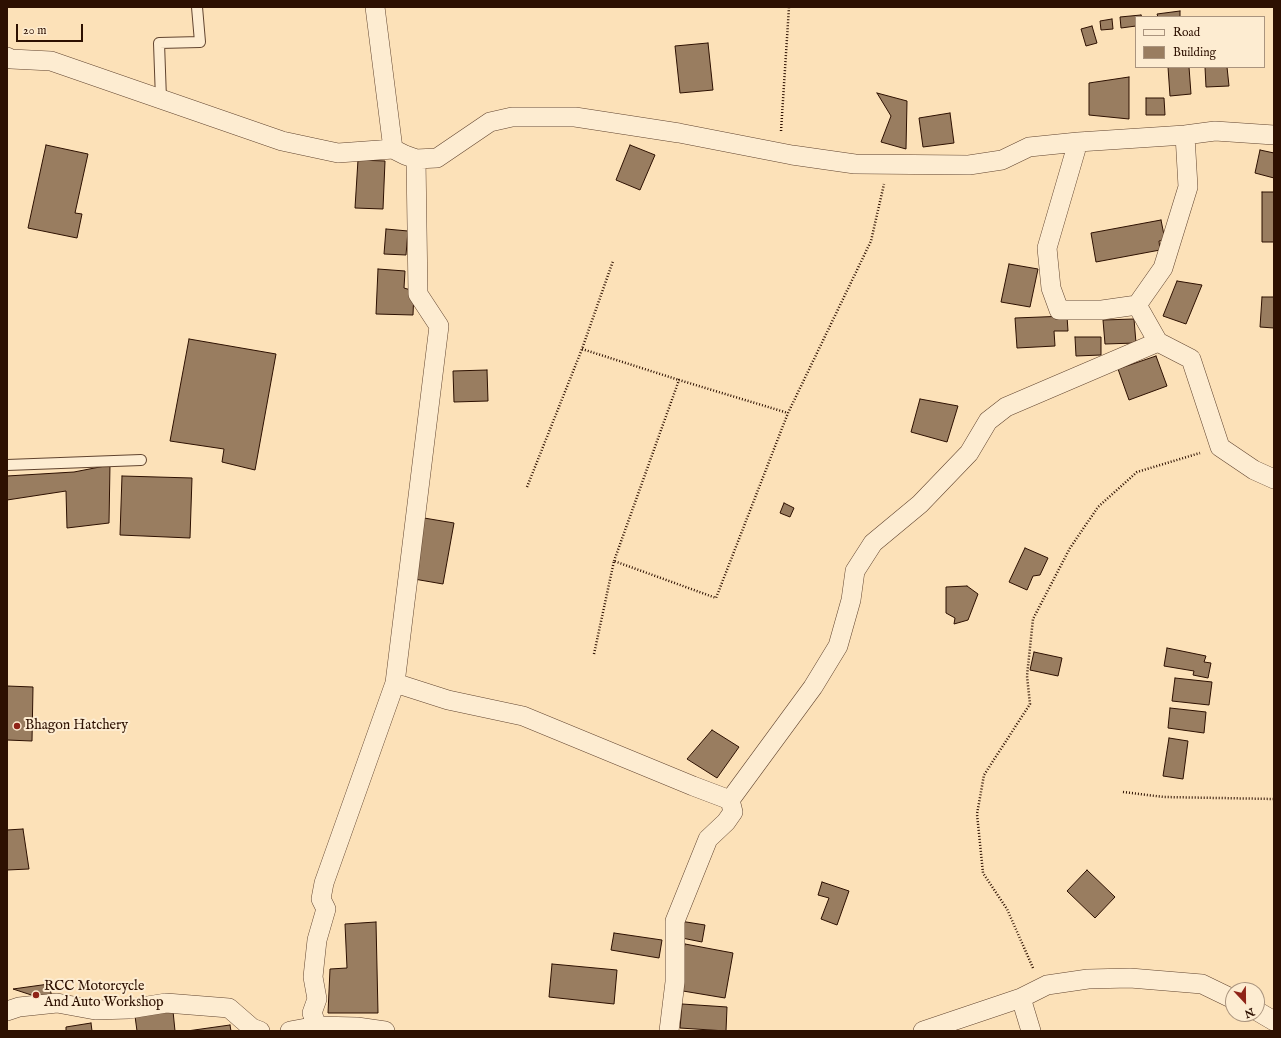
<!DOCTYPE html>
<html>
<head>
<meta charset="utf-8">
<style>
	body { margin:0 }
	#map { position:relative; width:1281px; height:1038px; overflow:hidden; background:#fce1b8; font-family:"IM FELL English",serif }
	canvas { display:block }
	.frame { position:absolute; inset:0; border:8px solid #2d1001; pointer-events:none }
	.legend { position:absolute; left:1135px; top:16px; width:130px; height:52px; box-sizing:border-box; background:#fdecd1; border:1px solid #aa947e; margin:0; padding:5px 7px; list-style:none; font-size:12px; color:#2d1001 }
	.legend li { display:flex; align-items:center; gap:8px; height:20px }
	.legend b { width:20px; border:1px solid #aa947e }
	.north { position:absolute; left:1225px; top:982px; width:40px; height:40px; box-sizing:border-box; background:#fdecd1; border:1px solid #aa947e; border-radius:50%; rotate:158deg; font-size:11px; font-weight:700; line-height:16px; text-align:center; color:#2d1001 }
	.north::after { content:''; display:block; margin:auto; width:14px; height:18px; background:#8f2418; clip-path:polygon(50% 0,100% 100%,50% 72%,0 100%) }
	.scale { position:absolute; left:16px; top:24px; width:67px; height:18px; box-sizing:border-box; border:2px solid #2d1001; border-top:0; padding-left:5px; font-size:12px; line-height:14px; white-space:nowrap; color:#2d1001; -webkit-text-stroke:3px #fdecd1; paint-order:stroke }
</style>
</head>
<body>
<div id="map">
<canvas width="1281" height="1038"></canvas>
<div class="frame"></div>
<ul class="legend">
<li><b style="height:5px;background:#fdecd1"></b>Road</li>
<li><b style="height:11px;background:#997d60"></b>Building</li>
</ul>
<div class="north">N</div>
<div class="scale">20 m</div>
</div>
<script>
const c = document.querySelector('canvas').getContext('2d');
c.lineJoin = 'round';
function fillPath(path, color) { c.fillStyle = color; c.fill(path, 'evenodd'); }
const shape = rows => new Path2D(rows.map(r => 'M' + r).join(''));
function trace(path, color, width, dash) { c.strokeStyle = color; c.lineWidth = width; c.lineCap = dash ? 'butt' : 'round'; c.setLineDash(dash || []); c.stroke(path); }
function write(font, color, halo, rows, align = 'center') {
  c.font = font + ' "IM FELL English",serif'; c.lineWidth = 4; c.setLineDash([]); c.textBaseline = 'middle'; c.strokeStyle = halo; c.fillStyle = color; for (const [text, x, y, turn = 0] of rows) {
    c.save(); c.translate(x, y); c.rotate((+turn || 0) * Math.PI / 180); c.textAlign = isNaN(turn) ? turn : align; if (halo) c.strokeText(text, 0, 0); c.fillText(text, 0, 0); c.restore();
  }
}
const building = shape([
	[1180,11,1180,17,1158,17,1157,14,1180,11],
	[1141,15,1142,17,1136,17,1136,26,1121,28,1120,17,1141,15],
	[1112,19,1113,29,1101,30,1100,21,1112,19],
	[1092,26,1097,43,1086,46,1081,29,1092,26],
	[708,43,713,90,680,93,675,46,708,43],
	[1168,67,1189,67,1191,94,1170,96,1168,67],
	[1205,67,1227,67,1229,86,1206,87,1205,67],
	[1129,77,1129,119,1089,115,1089,83,1129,77],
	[877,93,907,101,906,149,881,142,891,116,877,93],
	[1146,98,1164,98,1165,115,1146,115,1146,98],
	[950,113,954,143,923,147,919,118,950,113],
	[46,145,88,154,75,213,82,214,77,238,28,228,46,145],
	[630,145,655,155,640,190,616,180,630,145],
	[1260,150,1274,153,1274,178,1255,173,1260,150],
	[358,160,385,161,383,209,355,208,358,160],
	[1262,192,1274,192,1274,242,1262,242,1262,192],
	[1161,220,1165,240,1159,241,1160,250,1096,262,1091,233,1161,220],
	[386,229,408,231,406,255,384,254,386,229],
	[1009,264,1038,269,1030,307,1001,302,1009,264],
	[378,269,405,271,404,288,414,291,413,315,376,314,378,269],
	[1177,281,1202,285,1186,324,1163,316,1177,281],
	[1262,297,1274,297,1274,328,1260,327,1262,297],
	[1067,316,1068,331,1054,331,1055,346,1017,348,1015,318,1067,316],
	[1134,319,1136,343,1105,344,1103,320,1134,319],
	[1075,337,1101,337,1101,355,1076,356,1075,337],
	[189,339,276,354,255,470,222,462,224,449,170,441,189,339],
	[1156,356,1167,386,1129,400,1118,369,1156,356],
	[487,370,488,401,454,402,453,371,487,370],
	[920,399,958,406,947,442,911,432,920,399],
	[110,465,109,523,67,528,66,491,7,500,7,476,74,472,110,465],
	[122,476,192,478,190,538,120,535,122,476],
	[784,503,794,508,790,517,780,513,784,503],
	[424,518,454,523,443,584,414,579,424,518],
	[1025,548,1048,558,1040,575,1033,576,1027,590,1009,582,1025,548],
	[967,586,978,594,968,620,954,624,955,618,946,613,946,587,967,586],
	[1167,648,1206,656,1204,662,1211,663,1208,678,1193,675,1194,671,1164,666,1167,648],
	[1034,652,1062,658,1058,676,1030,670,1034,652],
	[1175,678,1212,682,1209,705,1172,701,1175,678],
	[7,686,33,687,32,741,7,740,7,686],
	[1170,708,1206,712,1204,733,1168,728,1170,708],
	[712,730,739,747,717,778,687,759,712,730],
	[1169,738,1188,741,1183,779,1163,776,1169,738],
	[23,829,29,869,7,870,7,830,23,829],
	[1087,870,1115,897,1095,918,1067,891,1087,870],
	[822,882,849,891,837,925,821,919,829,898,818,895,822,882],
	[680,921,705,925,702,942,677,937,680,921],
	[376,922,378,1013,328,1013,330,969,347,968,345,924,376,922],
	[614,933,662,940,659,958,611,950,614,933],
	[685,944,733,953,725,998,677,990,685,944],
	[552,964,617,970,614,1004,549,997,552,964],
	[49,984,53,1002,13,989,49,984],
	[682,1004,727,1007,726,1031,680,1028,682,1004],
	[173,1011,175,1031,137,1031,135,1016,173,1011],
	[91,1023,92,1031,66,1031,66,1027,91,1023],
	[230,1025,231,1031,187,1031,230,1025]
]);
const path = shape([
	[781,131,789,7],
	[582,349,679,380],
	[527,487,582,349,613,261],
	[614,561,679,380,788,413],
	[594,654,614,561,716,598,788,413,871,241,884,184],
	[1123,792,1164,797,1274,799],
	[1033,968,1007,909,983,873,977,814,984,775,1030,704,1027,676,1033,619,1070,548,1098,507,1137,472,1200,453]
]);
const service = shape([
	[161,99,159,43,200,42,197,7],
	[7,465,141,460]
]);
const minor = shape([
	[375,7,393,149],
	[7,57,11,59,51,61,282,141,338,153,393,149,405,155,416,159,437,158,490,122,512,117,575,117,679,133,792,155,855,164,969,165,1002,160,1029,147,1078,142,1185,135,1215,131,1274,135],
	[1078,142,1047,248,1051,288,1059,310,1102,310,1137,305,1163,268,1188,187,1185,135],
	[1137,305,1158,342,1191,359,1220,447,1254,470,1274,479],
	[395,683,439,326,418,294,416,159],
	[730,800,813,687,838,646,851,600,855,571,873,543,920,504,969,453,988,421,1006,407,1158,342],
	[1021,998,1031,1031],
	[7,1011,19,1007,57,1003,95,1010,129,1009,166,1003,229,1008,252,1028,260,1031],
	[1257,1011,1274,1021],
	[290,1031,317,1026,319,1031],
	[385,1031,357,1027,317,1026,312,1013,317,999,313,977,317,940,326,909,321,899,324,883,395,683,448,700,523,716,693,786,730,800,733,812,726,822,708,839,675,921,675,982,669,1031],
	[923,1031,1021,998,1047,985,1088,979,1130,978,1202,984,1233,999]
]);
const markers = [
	[17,726,4,"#8f2418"],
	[36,995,4,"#8f2418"]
];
const poiNames = [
	["Bhagon Hatchery",25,726],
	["RCC Motorcycle",44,987],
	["And Auto Workshop",44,1003]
];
fillPath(building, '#997d60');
trace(building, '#2d1001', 1);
trace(service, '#61442f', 12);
trace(minor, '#61442f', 20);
trace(path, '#2d1001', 2.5, [1, 2]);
trace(service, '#fdecd1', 10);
trace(minor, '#fdecd1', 19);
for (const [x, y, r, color] of markers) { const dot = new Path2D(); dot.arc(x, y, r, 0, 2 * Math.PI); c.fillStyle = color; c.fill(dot); trace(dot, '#fdecd1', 1.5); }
write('14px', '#2d1001', '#fdecd1', poiNames, 'left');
</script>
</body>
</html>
